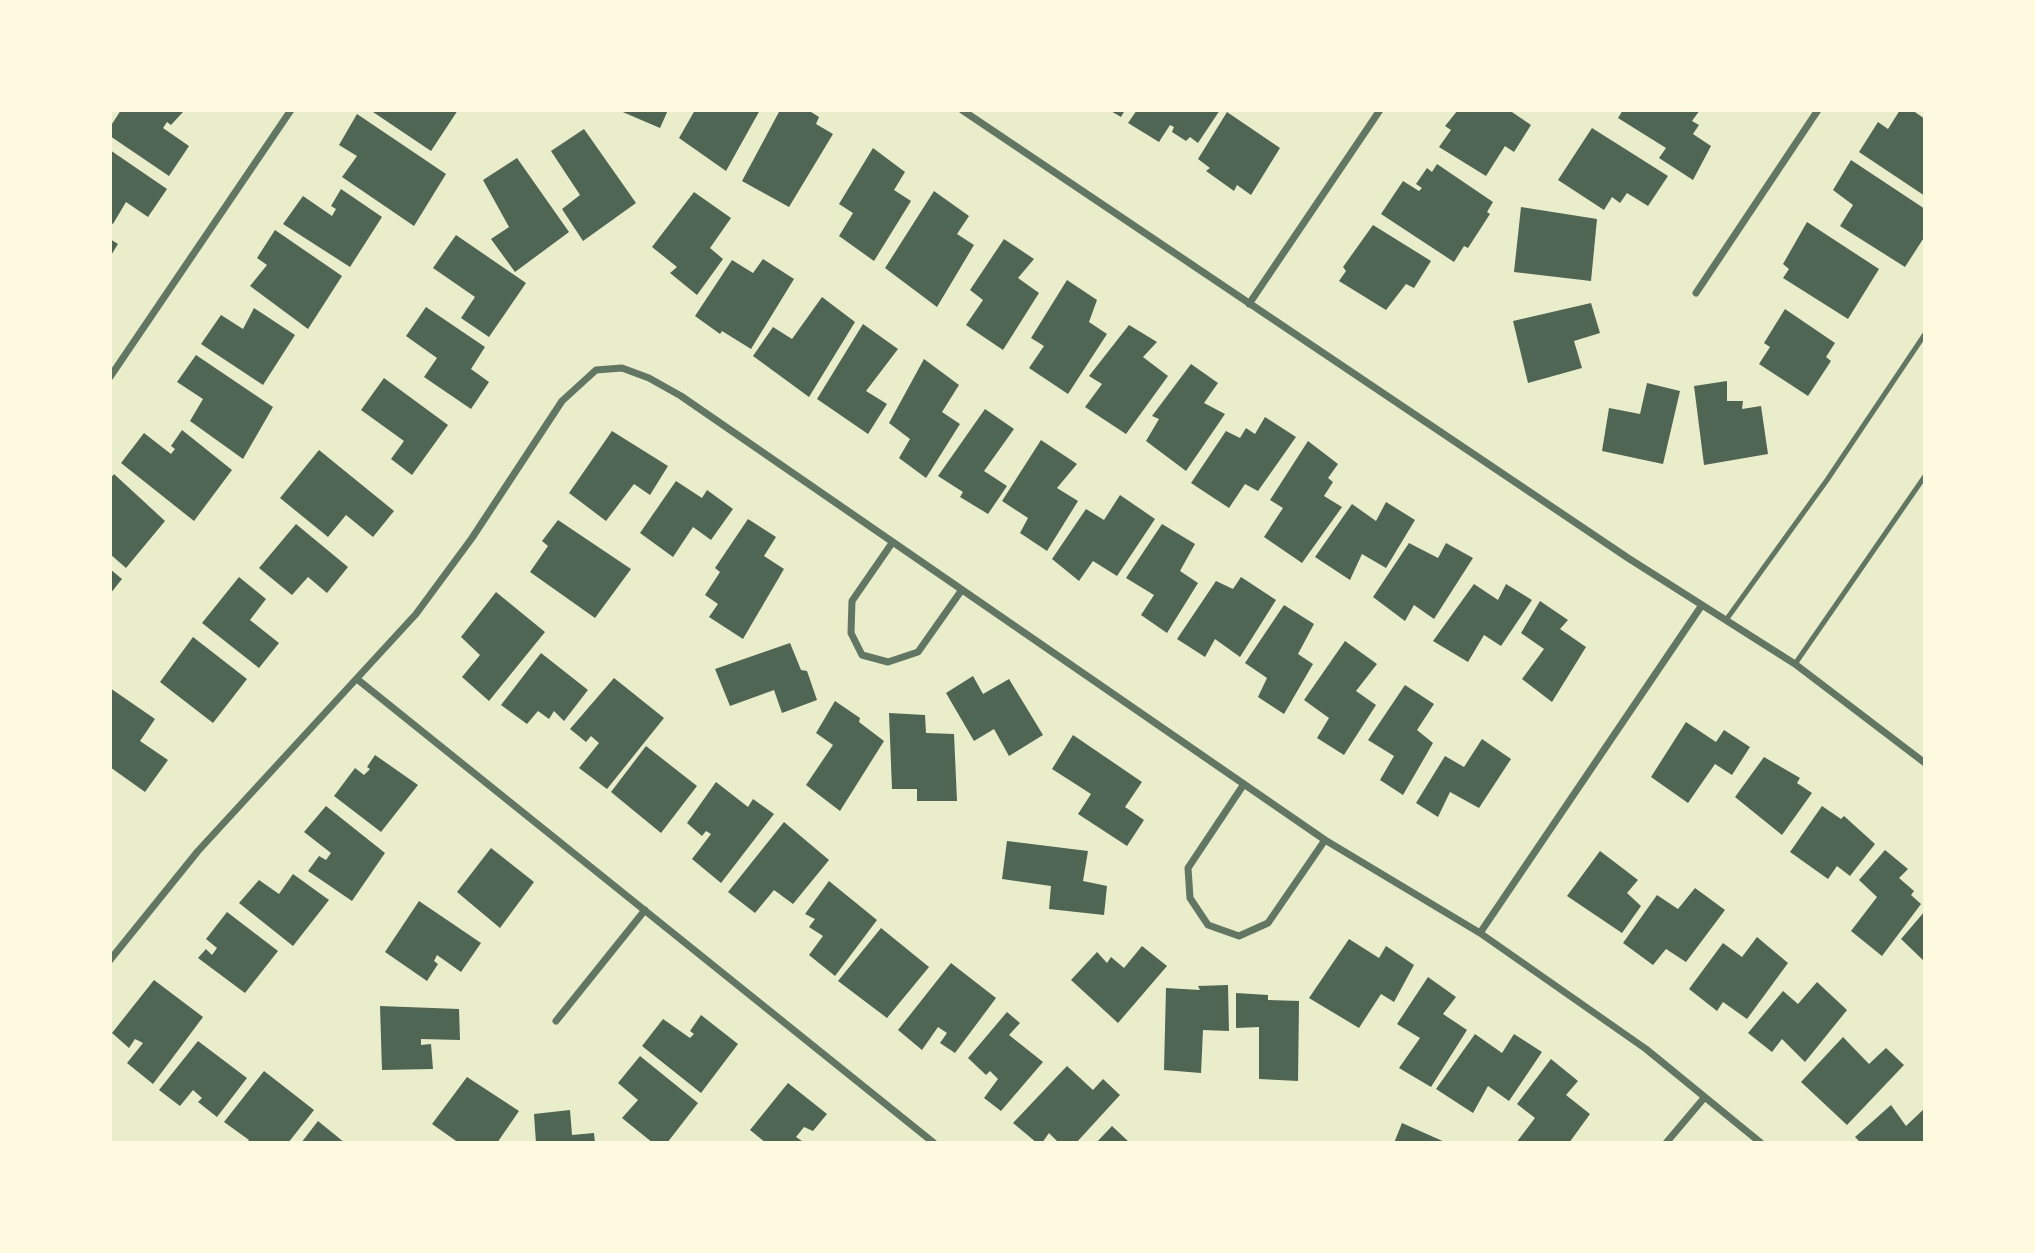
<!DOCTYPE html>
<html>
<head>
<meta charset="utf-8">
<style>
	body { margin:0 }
	#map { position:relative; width:2035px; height:1253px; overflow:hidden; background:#e9edc9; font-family:Bitter,serif }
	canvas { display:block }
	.frame { position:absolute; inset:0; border:112px solid #fefae0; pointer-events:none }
</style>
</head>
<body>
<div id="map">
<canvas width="2035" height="1253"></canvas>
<div class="frame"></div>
</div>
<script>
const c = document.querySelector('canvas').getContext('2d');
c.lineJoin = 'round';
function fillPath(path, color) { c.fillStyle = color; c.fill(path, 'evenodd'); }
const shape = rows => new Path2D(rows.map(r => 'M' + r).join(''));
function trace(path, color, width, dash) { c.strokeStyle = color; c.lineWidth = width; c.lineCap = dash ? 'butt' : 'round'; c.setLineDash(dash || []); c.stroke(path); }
const building = shape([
	[121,110,183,112,171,125,167,122,163,128,189,146,169,176,110,136,110,127],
	[370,110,458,110,431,151],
	[618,110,668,110,660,128],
	[695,110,760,110,726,171,679,138],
	[780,110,808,110,819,117,816,124,833,134,789,207,742,181],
	[1109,110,1125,110,1121,117],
	[1137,110,1220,110,1198,143,1190,137,1186,141,1172,132,1174,127,1170,125,1159,142,1128,123],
	[1458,110,1509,110,1531,125,1514,152,1505,146,1486,176,1439,147,1451,130,1445,126],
	[1623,110,1700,110,1692,121,1699,125,1693,134,1711,146,1693,180,1659,158,1666,148,1618,118],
	[1900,110,1912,110,1925,119,1925,196,1859,152,1878,122,1888,129],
	[1227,112,1280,148,1251,195,1237,185,1234,191,1206,171,1210,168,1198,159],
	[357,114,446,174,414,226,342,177,357,156,339,145],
	[1592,128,1668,176,1648,206,1627,193,1620,203,1612,197,1604,210,1558,180],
	[584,129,636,203,583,241,562,209,580,195,551,151],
	[873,148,905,172,894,190,911,201,874,261,839,236,853,213,839,204],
	[110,150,167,189,148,217,126,202,113,224,110,222],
	[517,158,569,232,515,272,491,239,509,227,483,180],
	[1851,160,1925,209,1925,236,1905,267,1840,226,1853,205,1833,190],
	[1437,164,1493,202,1487,212,1490,214,1468,248,1464,246,1454,262,1381,214,1403,181,1419,191,1422,188,1416,184,1427,168,1432,172],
	[341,189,382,217,350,267,283,224,303,196,332,216,336,209,331,206],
	[934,191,969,216,957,234,974,245,937,307,885,268],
	[694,192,731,218,710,248,723,259,697,295,670,273,677,267,652,247],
	[1521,207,1597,219,1591,281,1514,272],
	[1807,222,1879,269,1848,319,1783,278,1789,269,1783,264],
	[1373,225,1431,261,1414,288,1406,284,1386,310,1339,281,1346,271,1343,267],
	[275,230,342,276,308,329,250,286,267,265,257,258],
	[456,235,526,283,489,337,461,318,475,297,433,268],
	[110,239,118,244,110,257],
	[1004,239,1034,259,1018,278,1039,293,1003,350,966,325,983,300,970,290],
	[763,259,794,279,751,349,722,331,720,334,695,316,732,260,753,273],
	[1067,280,1097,300,1089,322,1107,334,1068,394,1029,368,1044,346,1031,338],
	[822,297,855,322,809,397,753,356,773,327,792,339],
	[1591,303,1600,333,1574,341,1582,368,1528,383,1513,321],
	[426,307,485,347,471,369,489,382,471,409,424,377,437,358,406,336],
	[254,308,295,335,263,385,201,344,221,315,243,329],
	[1785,309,1835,343,1826,357,1831,361,1808,396,1759,364,1770,347,1764,343],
	[863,324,898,349,866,391,887,404,868,434,817,399],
	[1129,325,1157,342,1143,357,1168,376,1126,434,1085,407,1102,384,1089,376],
	[196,355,273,407,243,459,190,421,203,399,177,382],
	[924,359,959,385,942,412,960,424,926,478,899,458,910,439,889,423],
	[1191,364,1218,383,1204,403,1225,414,1186,471,1146,441,1159,419,1152,416],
	[384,378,448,425,412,475,391,459,404,441,361,410],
	[1727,381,1727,401,1743,401,1742,409,1761,406,1768,454,1704,465,1694,386],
	[1647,383,1680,391,1663,464,1602,451,1609,408,1640,414],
	[985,409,1014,429,984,471,1007,486,988,514,960,497,963,492,938,476],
	[1265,417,1296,437,1258,491,1245,484,1229,508,1191,483,1226,431,1240,438,1246,428,1255,434],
	[182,430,232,470,194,521,121,463,144,433,171,454,175,449,171,446],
	[612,431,668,466,650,495,634,484,606,521,569,493],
	[1041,440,1077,464,1057,488,1078,501,1047,551,1020,533,1028,518,1002,501],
	[1308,441,1338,464,1328,478,1333,482,1324,496,1342,507,1302,563,1264,537,1283,508,1270,500],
	[319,450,394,511,373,537,346,515,328,537,280,498],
	[114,474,165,521,126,568,110,554,110,479],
	[676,481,702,498,707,490,733,509,711,540,693,527,673,557,640,533],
	[1120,495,1155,519,1117,576,1093,561,1079,581,1052,559,1086,509,1104,520],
	[1386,502,1415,520,1386,568,1362,554,1350,580,1315,557,1352,504,1376,521],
	[748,519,776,537,764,556,784,569,743,639,709,617,718,604,705,595,720,572,715,568],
	[558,520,631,569,595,618,530,572,548,546,542,541],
	[296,524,348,567,327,593,308,577,292,595,259,568],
	[1162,524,1195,544,1180,571,1198,583,1167,633,1141,615,1154,595,1126,578],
	[1409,543,1438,558,1446,543,1473,558,1434,619,1414,605,1405,621,1373,597],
	[110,569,122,579,110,594],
	[239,577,266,599,250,620,279,643,259,668,202,623],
	[1241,577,1276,600,1240,657,1215,639,1205,657,1177,639,1216,581,1233,589],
	[1474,584,1498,600,1506,584,1532,600,1501,646,1484,635,1468,662,1433,641],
	[496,592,545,632,489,701,462,677,480,655,461,637],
	[1540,601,1568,620,1560,629,1586,647,1552,702,1522,679,1544,649,1521,633],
	[1284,605,1314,624,1298,654,1313,664,1284,714,1258,697,1267,678,1245,663],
	[193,637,247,679,213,723,160,682],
	[1345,641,1377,664,1356,691,1376,705,1344,755,1317,738,1329,718,1304,700],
	[790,643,801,670,807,671,817,700,782,713,774,690,730,706,715,669],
	[541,653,588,690,564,721,554,711,549,719,538,711,527,724,501,705],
	[973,676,983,694,1009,679,1043,735,1009,756,994,729,974,741,946,693],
	[614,678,664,718,607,789,579,768,599,743,591,736,586,742,570,729],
	[1405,685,1434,704,1417,730,1433,743,1403,795,1380,780,1394,756,1368,740],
	[110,688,155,719,140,741,168,760,145,792,110,767],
	[835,701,860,718,859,722,884,741,840,811,806,785,833,745,816,733],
	[889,713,925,715,926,733,954,734,957,801,917,801,917,789,892,789],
	[1686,722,1716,742,1724,730,1750,747,1732,775,1715,764,1688,803,1651,777],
	[1073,735,1142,782,1125,807,1144,820,1127,846,1078,814,1091,794,1052,769],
	[1482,739,1511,759,1479,808,1450,792,1438,817,1416,803,1445,756,1464,767],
	[646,746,697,786,661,833,611,792],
	[375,755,418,785,381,832,334,796,355,768,364,775,370,769,367,767],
	[1764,757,1800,778,1797,783,1812,793,1782,835,1735,797],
	[716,782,748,807,753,799,774,814,721,883,692,859,711,834,706,831,702,836,687,823],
	[326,806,385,853,352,901,308,871,319,856,326,860,331,853,304,832],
	[1822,806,1841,819,1844,816,1875,844,1850,876,1837,866,1828,879,1790,852],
	[784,822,829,860,793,904,774,890,755,913,728,892],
	[1007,841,1088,851,1083,881,1107,886,1104,915,1049,909,1051,886,1002,879],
	[491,848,534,882,500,928,457,892],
	[1885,850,1908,869,1899,878,1914,891,1911,895,1921,904,1882,956,1851,931,1877,897,1859,880],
	[1600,851,1638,880,1627,893,1641,906,1622,933,1567,896],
	[293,874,329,900,293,946,239,903,259,880,279,894],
	[829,881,877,920,835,976,809,955,823,936,809,927,815,919,805,914],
	[1695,888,1725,910,1686,962,1666,949,1653,965,1623,943,1657,895,1678,909],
	[419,901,481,943,461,972,437,955,434,961,438,964,427,981,385,952],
	[1925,911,1925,962,1901,939],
	[227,912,278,951,245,993,198,958,206,949,212,955,217,948,206,939],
	[881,928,929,967,887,1018,838,981],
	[1757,937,1788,963,1747,1019,1723,1002,1717,1011,1689,989,1723,943,1742,957],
	[1349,939,1379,958,1386,946,1414,965,1394,1002,1381,994,1359,1028,1309,998],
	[1142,946,1167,966,1118,1023,1071,980,1097,952,1107,963,1111,957,1124,968],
	[951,963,996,998,955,1053,940,1043,947,1033,938,1027,922,1050,898,1030],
	[1428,977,1456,997,1443,1014,1467,1030,1431,1087,1399,1068,1420,1038,1397,1024],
	[154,980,203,1017,153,1084,127,1063,143,1043,135,1039,129,1048,112,1033],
	[1817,982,1847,1010,1805,1062,1782,1039,1772,1052,1748,1033,1783,991,1798,1004],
	[1228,985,1229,1031,1203,1030,1201,1073,1164,1070,1166,988,1200,990,1198,986],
	[1236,993,1268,995,1268,1000,1299,1001,1298,1081,1259,1079,1259,1027,1236,1028],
	[380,1006,459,1009,460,1040,421,1039,421,1045,431,1044,433,1069,382,1070],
	[1007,1012,1020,1023,1009,1035,1043,1062,1001,1111,984,1098,998,1079,990,1071,986,1075,968,1058],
	[701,1015,738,1044,701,1093,642,1046,663,1019,690,1038,694,1034,690,1031],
	[1475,1034,1502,1053,1514,1034,1542,1052,1509,1101,1488,1086,1473,1113,1436,1089],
	[1843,1037,1869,1064,1886,1048,1904,1065,1847,1125,1801,1082],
	[198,1041,247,1078,217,1117,198,1102,202,1098,193,1090,180,1106,159,1090],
	[640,1056,698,1103,667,1143,653,1143,622,1118,638,1100,618,1083],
	[1551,1059,1578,1081,1566,1095,1590,1114,1569,1143,1516,1143,1535,1118,1517,1104],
	[1067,1066,1093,1090,1103,1079,1120,1095,1076,1143,1059,1143,1049,1133,1042,1143,1037,1143,1013,1123],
	[264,1071,314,1110,288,1143,247,1143,249,1140,224,1122],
	[467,1077,519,1111,497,1143,459,1143,432,1124],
	[788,1083,827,1114,813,1131,804,1127,796,1137,805,1143,766,1143,750,1130],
	[1891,1105,1906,1126,1925,1108,1925,1143,1861,1143,1855,1137],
	[570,1110,572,1135,594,1133,595,1143,536,1143,534,1114],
	[318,1121,345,1143,301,1143],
	[1402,1123,1447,1143,1394,1143],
	[1112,1126,1130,1143,1096,1143]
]);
const service = shape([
	[1726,620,1827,480,1925,334],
	[1795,664,1925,476]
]);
const minor = shape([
	[962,110,1628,558,1795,664,1925,763],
	[1696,293,1818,110],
	[1249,304,1380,110],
	[110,377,291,110],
	[892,543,852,601,851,633,862,655,888,662,918,652,961,591],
	[357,679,934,1143],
	[1244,784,1188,868,1190,898,1208,925,1239,936,1268,923,1325,840],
	[1480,933,1702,605],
	[110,960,198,851,416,614,472,538,562,401,596,370,622,368,649,378,681,396,1325,840,1480,933,1646,1049,1761,1143],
	[556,1021,645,910],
	[1666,1143,1704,1098]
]);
fillPath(building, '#4f6655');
trace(service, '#617663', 5);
trace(minor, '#617663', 7);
</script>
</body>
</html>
